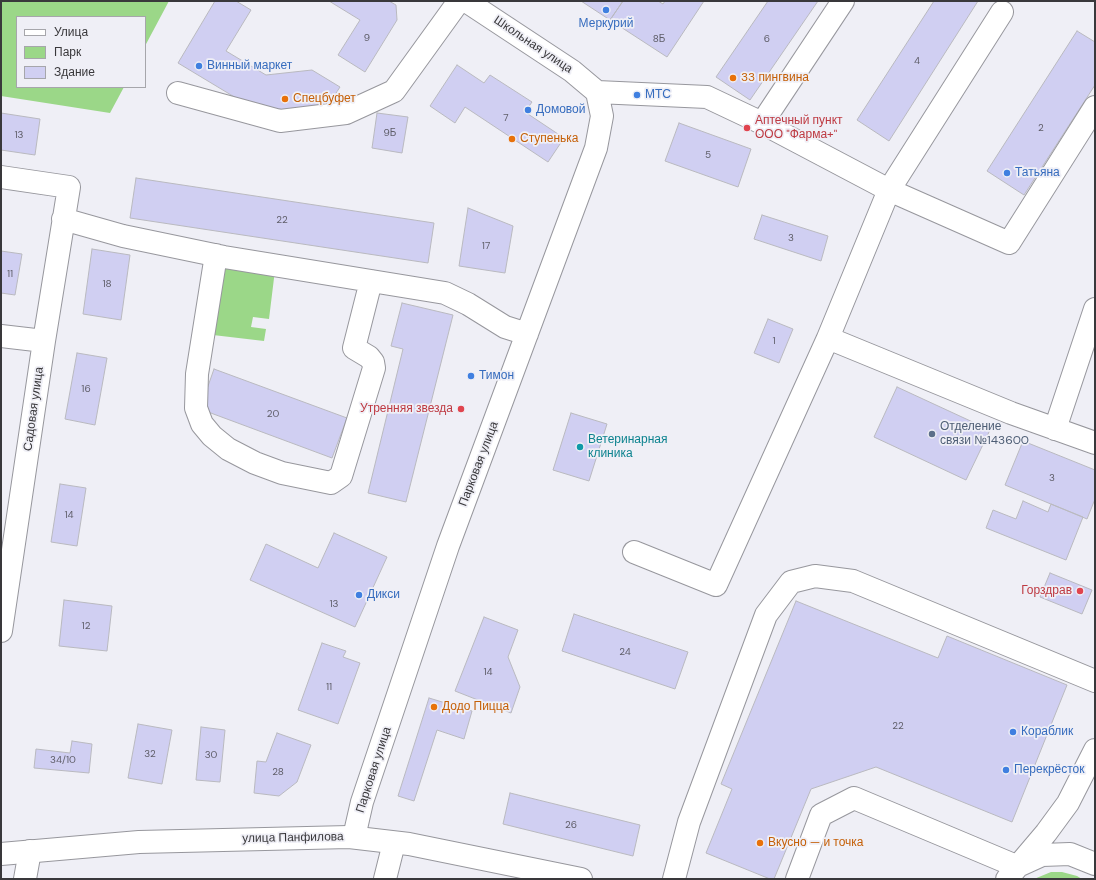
<!DOCTYPE html>
<html>
<head>
<meta charset="utf-8">
<style>
	body { margin:0 }
	#map { position:relative; width:1096px; height:880px; overflow:hidden; background:#efeff6; font-family:"DM Sans",sans-serif }
	canvas { display:block }
	.frame { position:absolute; inset:0; border:2px solid #39383b; pointer-events:none }
	.legend { position:absolute; left:16px; top:16px; width:130px; height:72px; box-sizing:border-box; background:#efeff6; border:1px solid #a6a6ab; margin:0; padding:5px 7px; list-style:none; font-size:12px; color:#39383b }
	.legend li { display:flex; align-items:center; gap:8px; height:20px }
	.legend b { width:20px; border:1px solid #a6a6ab }
</style>
</head>
<body>
<div id="map">
<canvas width="1096" height="880"></canvas>
<div class="frame"></div>
<ul class="legend">
<li><b style="height:5px;background:#fff"></b>Улица</li>
<li><b style="height:11px;background:#9bd788"></b>Парк</li>
<li><b style="height:11px;background:#d0cff2"></b>Здание</li>
</ul>
</div>
<script>
const c = document.querySelector('canvas').getContext('2d');
c.lineJoin = 'round';
function fillPath(path, color) { c.fillStyle = color; c.fill(path, 'evenodd'); }
const shape = rows => new Path2D(rows.map(r => 'M' + r).join(''));
function trace(path, color, width, dash) { c.strokeStyle = color; c.lineWidth = width; c.lineCap = dash ? 'butt' : 'round'; c.setLineDash(dash || []); c.stroke(path); }
function write(font, color, halo, rows, align = 'center') {
  c.font = font + ' "DM Sans",sans-serif'; c.lineWidth = 3.5; c.setLineDash([]); c.textBaseline = 'middle'; c.strokeStyle = halo; c.fillStyle = color; for (const [text, x, y, turn = 0] of rows) {
    c.save(); c.translate(x, y); c.rotate((+turn || 0) * Math.PI / 180); c.textAlign = isNaN(turn) ? turn : align; if (halo) c.strokeText(text, 0, 0); c.fillText(text, 0, 0); c.restore();
  }
}
const green = shape([
	[1,1,169,1,145,46,145,17,17,17,17,87,124,87,110,113,1,96],
	[224,263,275,270,269,319,253,317,251,327,266,329,264,341,213,335],
	[1051,872,1062,872,1077,876,1082,879,1034,879]
]);
const building = shape([
	[215,1,236,1,251,10,226,51,266,75,312,70,340,87,325,110,256,110,178,63,215,1],
	[329,1,389,1,396,5,397,20,365,72,338,55,360,20,329,1],
	[581,1,623,1,610,20,581,1],
	[623,1,658,1,663,4,665,1,704,1,667,57,610,20,623,1],
	[768,1,818,1,750,100,716,77,768,1],
	[934,1,978,1,889,141,857,120,934,1],
	[1077,31,1095,42,1095,85,1024,195,987,171,1077,31],
	[457,65,484,83,490,75,532,102,525,112,564,138,548,162,465,107,455,123,430,106,457,65],
	[1,113,40,119,35,155,1,150,1,113],
	[377,113,408,117,402,153,372,148,377,113],
	[679,123,751,149,738,187,665,161,679,123],
	[136,178,434,223,428,263,130,218,136,178],
	[468,208,513,226,505,273,459,266,468,208],
	[762,215,828,236,821,261,754,239,762,215],
	[92,249,130,255,121,320,83,314,92,249],
	[1,251,22,254,15,295,1,293,1,251],
	[402,303,453,315,406,502,368,493,403,349,391,346,402,303],
	[768,319,793,329,779,363,754,353,768,319],
	[77,353,107,358,95,425,65,419,77,353],
	[214,369,347,418,332,458,200,409,214,369],
	[897,387,990,430,966,480,874,437,897,387],
	[571,413,607,424,589,481,553,470,571,413],
	[1023,441,1095,470,1095,499,1087,519,1005,485,1023,441],
	[60,484,86,488,77,546,51,542,60,484],
	[1023,501,1048,512,1051,504,1083,517,1066,560,986,528,993,510,1016,519,1023,501],
	[334,533,387,557,355,627,250,580,266,544,318,568,334,533],
	[1050,573,1092,590,1082,614,1040,597,1050,573],
	[64,600,112,606,107,651,59,646,64,600],
	[796,601,938,658,947,636,1067,685,1012,822,876,767,811,789,774,879,770,879,706,853,732,789,721,784,796,601],
	[574,614,688,652,675,689,562,651,574,614],
	[484,617,518,630,508,657,520,687,511,713,455,691,484,617],
	[322,643,346,651,343,657,360,663,338,724,298,710,322,643],
	[429,698,472,711,464,739,437,730,414,801,398,796,429,698],
	[138,724,172,730,162,784,128,778,138,724],
	[201,727,225,730,220,782,196,780,201,727],
	[277,733,311,745,297,782,279,796,254,793,257,761,266,762,277,733],
	[72,741,92,744,89,773,34,768,36,749,70,753,72,741],
	[510,793,640,825,633,856,503,824,510,793]
]);
const minor = shape([
	[466,1,572,71,597,92],
	[597,92,707,97,762,123,889,190,1009,243,1095,107],
	[178,93,280,121,346,113,394,91,459,1],
	[762,123,843,1],
	[1,177,69,187,44,341,1,631],
	[63,219,123,236,224,257,445,293,468,304,505,327,527,334],
	[216,255,197,374,196,408,202,424,212,436,228,449,255,463,282,473,331,483,341,476,374,368,373,362,369,357,354,348,371,281],
	[1,336,44,341],
	[828,338,1011,413,1095,443],
	[1055,429,1095,309],
	[634,552,716,585,828,338,889,190,1002,12],
	[354,837,362,802,448,546,596,148,602,116,597,92],
	[25,879,30,851],
	[385,879,394,843],
	[674,879,689,822,766,615,791,582,815,576,853,581,1095,681],
	[797,879,821,815,854,798,1016,866]
]);
const major = shape([
	[1,854,139,842,349,837,409,844,581,879],
	[1020,865,1042,855,1070,854,1095,864],
	[1007,879,1046,833,1068,803,1095,750]
]);
const markers = [
	[606,10,4,"#3f7fe0"],
	[199,66,4,"#3f7fe0"],
	[733,78,4,"#e8710a"],
	[637,95,4,"#3f7fe0"],
	[285,99,4,"#e8710a"],
	[528,110,4,"#3f7fe0"],
	[747,128,4,"#e0444e"],
	[512,139,4,"#e8710a"],
	[1007,173,4,"#3f7fe0"],
	[471,376,4,"#3f7fe0"],
	[461,409,4,"#e0444e"],
	[932,434,4,"#5c6f8a"],
	[580,447,4,"#0f9aa8"],
	[1080,591,4,"#e0444e"],
	[359,595,4,"#3f7fe0"],
	[434,707,4,"#e8710a"],
	[1013,732,4,"#3f7fe0"],
	[1006,770,4,"#3f7fe0"],
	[760,843,4,"#e8710a"]
];
const numberNames = [
	["9",367,38],
	["8Б",659,39],
	["6",767,39],
	["4",917,61],
	["7",506,118],
	["2",1041,128],
	["9Б",390,133],
	["13",19,135],
	["5",708,155],
	["22",282,220],
	["3",791,238],
	["17",486,246],
	["11",10,274],
	["18",107,284],
	["1",774,341],
	["16",86,389],
	["20",273,414],
	["3",1052,478],
	["14",69,515],
	["13",334,604],
	["12",86,626],
	["24",625,652],
	["14",488,672],
	["11",329,687],
	["22",898,726],
	["32",150,754],
	["30",211,755],
	["34/10",63,760],
	["28",278,772],
	["26",571,825]
];
const shopNames = [
	["Меркурий",606,24,"center"],
	["Винный маркет",207,66],
	["МТС",645,95],
	["Домовой",536,110],
	["Татьяна",1015,173],
	["Тимон",479,376],
	["Дикси",367,595],
	["Кораблик",1021,732],
	["Перекрёсток",1014,770]
];
const streetNames = [
	["Школьная улица",533,45,34],
	["Садовая улица",34,409,-82],
	["Парковая улица",479,464,-69],
	["Парковая улица",374,770,-72],
	["улица Панфилова",293,838,-1]
];
const foodNames = [
	["33 пингвина",741,78],
	["Спецбуфет",293,99],
	["Ступенька",520,139],
	["Додо Пицца",442,707],
	["Вкусно — и точка",768,843]
];
const healthNames = [
	["Аптечный пункт",755,121,"left"],
	["ООО \"Фарма+\"",755,135,"left"],
	["Утренняя звезда",453,409],
	["Горздрав",1072,591]
];
const serviceNames = [
	["Отделение",940,427],
	["связи №143600",940,441]
];
const cultureNames = [
	["Ветеринарная",588,440],
	["клиника",588,454]
];
fillPath(green, '#9bd788');
fillPath(building, '#d0cff2');
trace(building, '#b9b9bf', 1);
trace(minor, '#97979d', 24);
trace(major, '#97979d', 24);
trace(minor, '#fff', 22);
trace(major, '#fff', 22);
for (const [x, y, r, color] of markers) { const dot = new Path2D(); dot.arc(x, y, r, 0, 2 * Math.PI); c.fillStyle = color; c.fill(dot); trace(dot, '#efeff6', 1.5); }
write('10px', '#5f5e69', null, numberNames);
write('12px', '#366cbe', '#efeff6', shopNames, 'left');
write('12px', '#39383b', '#efeff6', streetNames);
write('12px', '#c56008', '#efeff6', foodNames, 'left');
write('12px', '#be3a42', '#efeff6', healthNames, 'right');
write('12px', '#4e5e75', '#efeff6', serviceNames, 'left');
write('12px', '#0d838f', '#efeff6', cultureNames, 'left');
</script>
</body>
</html>
